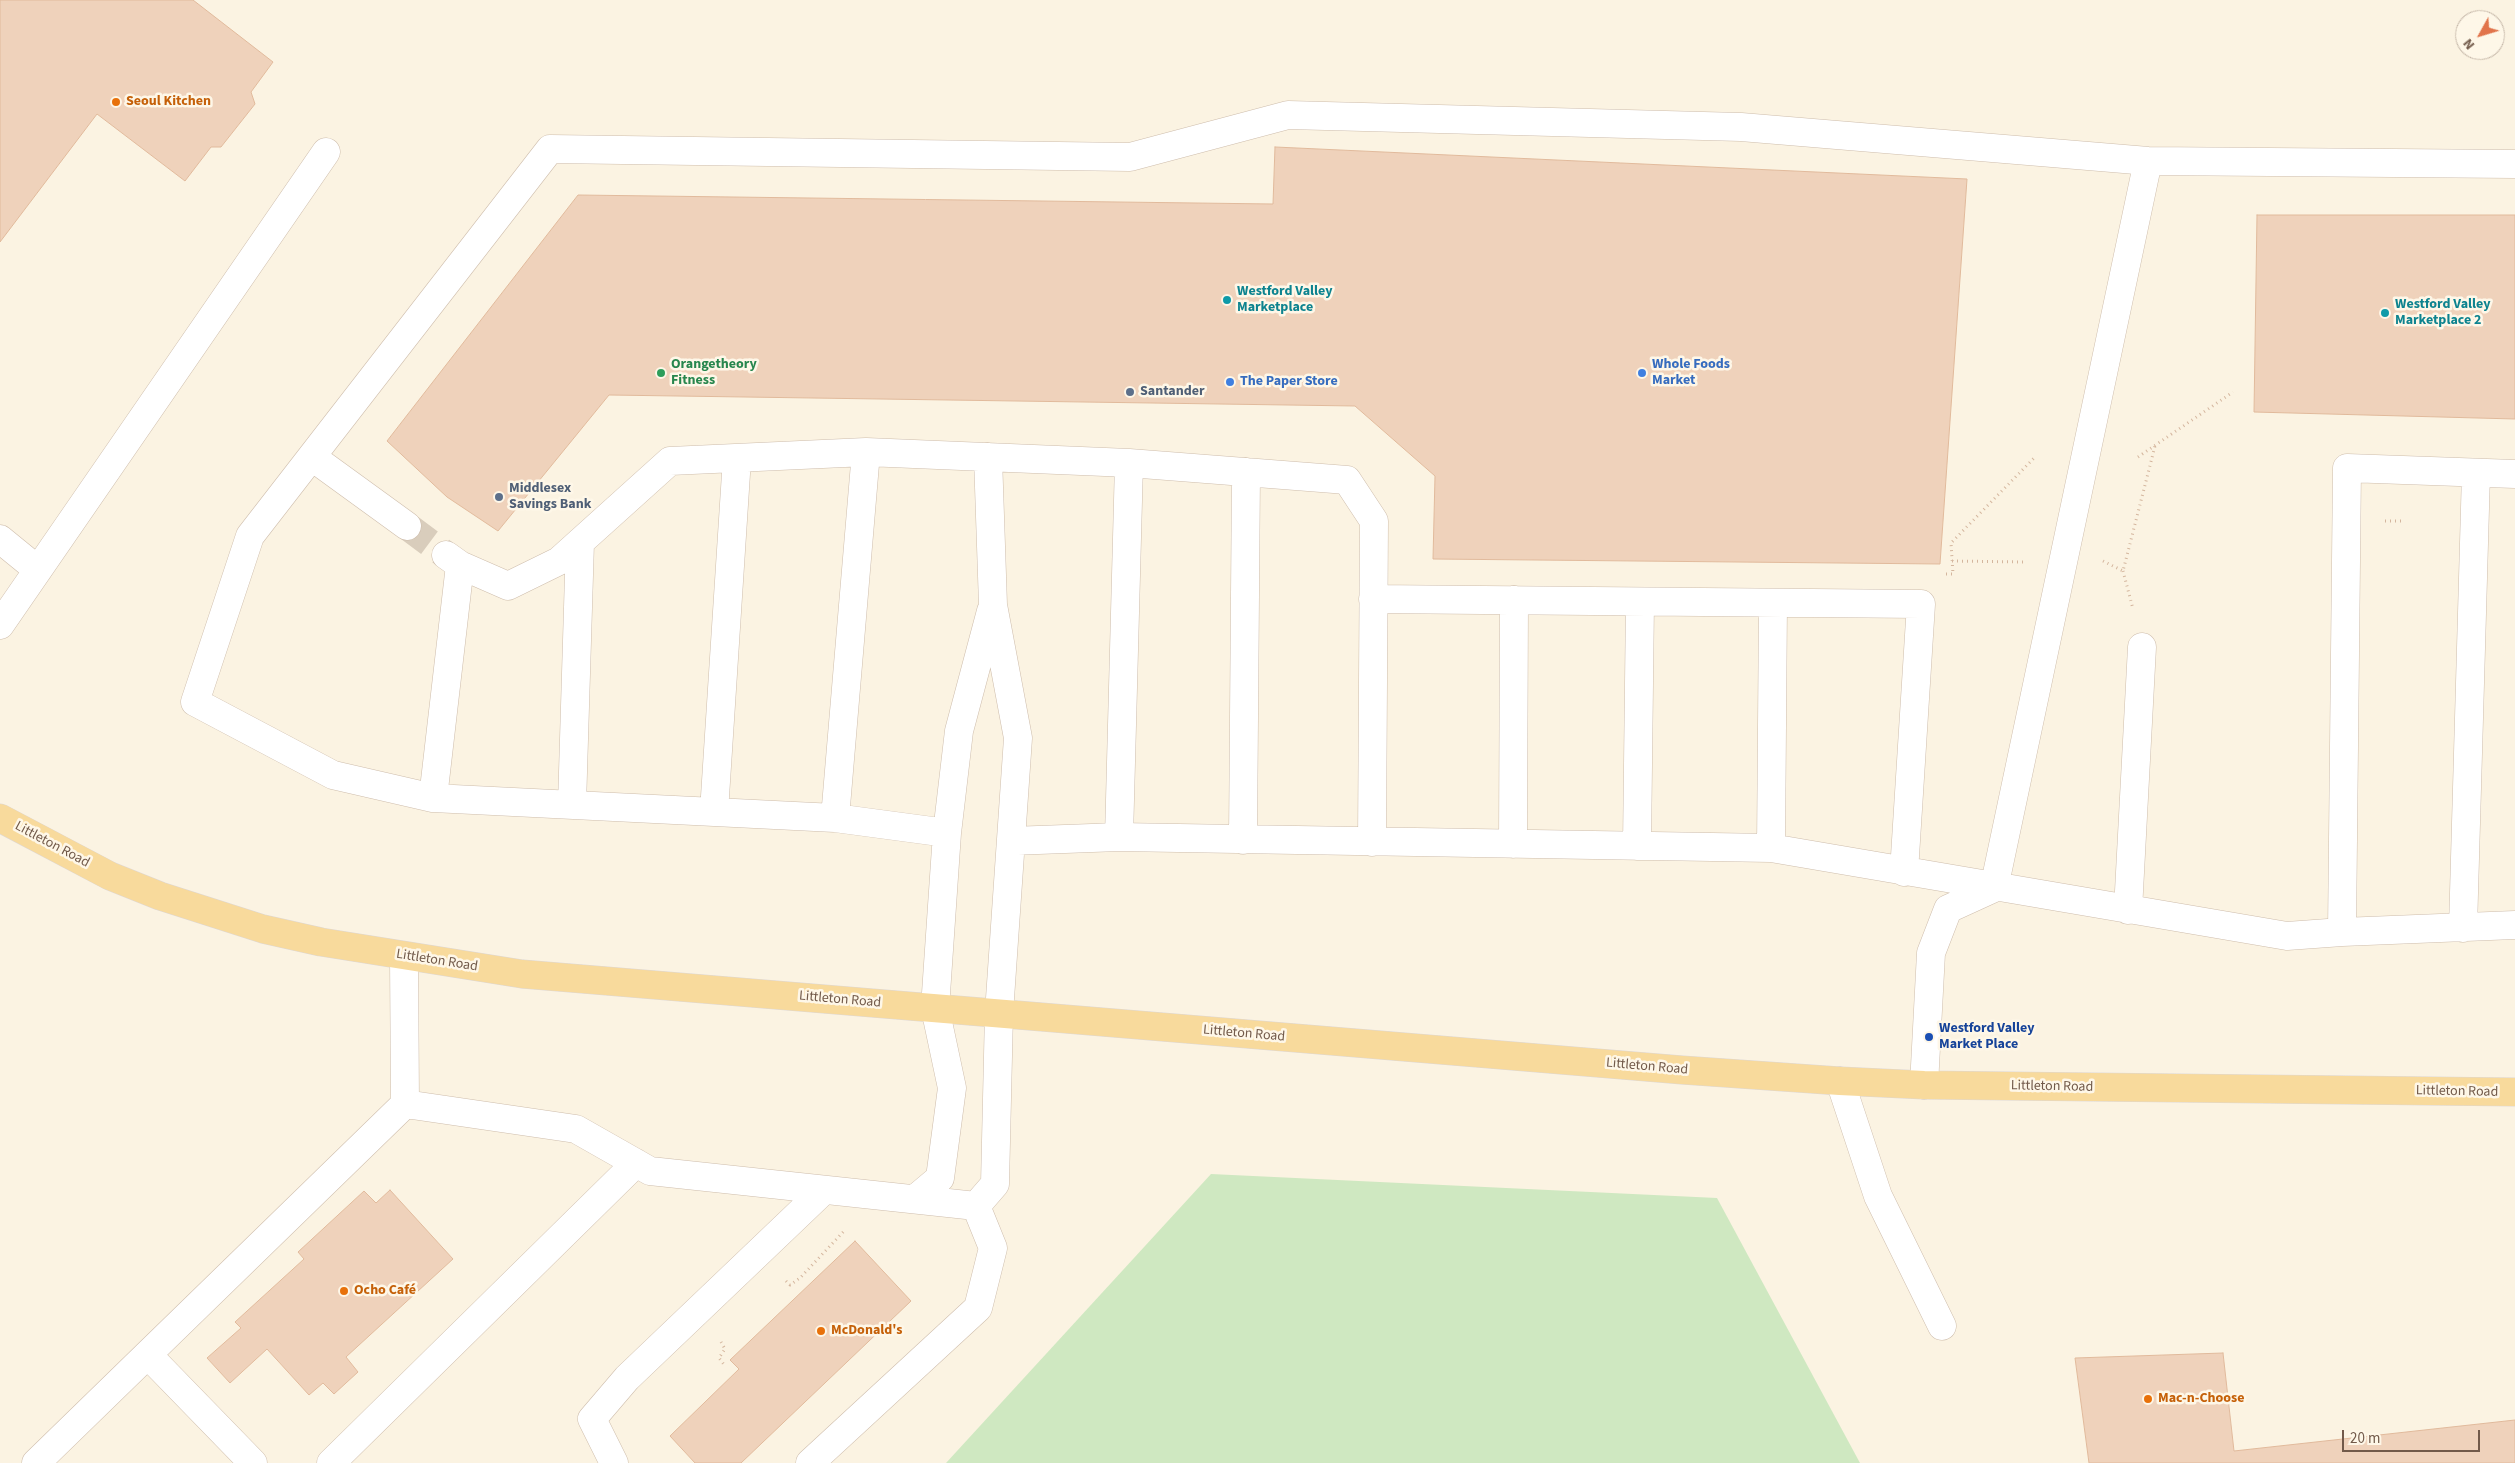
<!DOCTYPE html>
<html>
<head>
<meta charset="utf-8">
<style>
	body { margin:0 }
	#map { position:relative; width:2515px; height:1463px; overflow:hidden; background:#fbf3e2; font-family:"Source Sans 3",sans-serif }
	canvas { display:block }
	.north { position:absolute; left:2455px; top:10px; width:50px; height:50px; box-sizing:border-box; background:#fef7e8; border:1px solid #c6b8a9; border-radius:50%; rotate:231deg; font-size:14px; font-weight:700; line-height:20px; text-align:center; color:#725a4a }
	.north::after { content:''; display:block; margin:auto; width:18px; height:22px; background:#e1744b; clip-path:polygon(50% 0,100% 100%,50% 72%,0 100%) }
	.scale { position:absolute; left:2342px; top:1430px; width:138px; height:22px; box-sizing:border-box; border:2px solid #725a4a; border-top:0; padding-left:6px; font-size:15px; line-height:18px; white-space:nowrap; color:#725a4a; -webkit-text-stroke:4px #fef7e8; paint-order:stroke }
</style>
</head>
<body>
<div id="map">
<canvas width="2515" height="1463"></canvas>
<div class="north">N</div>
<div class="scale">20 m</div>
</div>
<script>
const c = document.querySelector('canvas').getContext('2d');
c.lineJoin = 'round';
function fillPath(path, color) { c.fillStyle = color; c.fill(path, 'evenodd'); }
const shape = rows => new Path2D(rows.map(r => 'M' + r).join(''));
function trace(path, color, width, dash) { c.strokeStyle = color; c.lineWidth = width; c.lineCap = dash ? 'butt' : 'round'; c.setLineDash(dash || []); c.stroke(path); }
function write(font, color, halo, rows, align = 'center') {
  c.font = font + ' "Source Sans 3",sans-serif'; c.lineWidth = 5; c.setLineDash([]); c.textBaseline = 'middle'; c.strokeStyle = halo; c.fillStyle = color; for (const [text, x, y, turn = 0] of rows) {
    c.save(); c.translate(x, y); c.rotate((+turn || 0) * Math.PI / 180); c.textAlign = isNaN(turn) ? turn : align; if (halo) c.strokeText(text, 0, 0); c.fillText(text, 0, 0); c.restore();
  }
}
const green = shape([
	[1211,1174,1717,1198,1860,1463,946,1463]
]);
const building = shape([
	[0,0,193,0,273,62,251,92,255,104,221,147,211,147,185,181,97,114,0,242,0,0],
	[1275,147,1967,179,1940,564,1433,559,1435,476,1355,406,609,395,498,531,447,497,387,441,578,195,1273,204,1275,147],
	[2257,215,2515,215,2515,419,2254,412,2257,215],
	[390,1190,453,1259,346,1357,358,1372,334,1394,323,1383,309,1395,267,1349,230,1383,207,1358,241,1328,235,1322,304,1259,298,1252,364,1191,376,1203,390,1190],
	[855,1241,911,1301,741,1463,695,1463,670,1436,739,1369,730,1360,855,1241],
	[2223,1353,2234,1451,2515,1420,2515,1463,2089,1463,2075,1358,2223,1353]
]);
const minorTunnel = shape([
	[407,526,446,555]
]);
const path = shape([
	[2138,457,2233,392],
	[2385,521,2402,521],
	[1952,561,2024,562],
	[2103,561,2123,571,2155,446],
	[2123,571,2133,609],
	[1946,574,1953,574,1951,543,2036,456],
	[786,1281,790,1285,800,1278,845,1230],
	[721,1342,725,1349,719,1358,725,1366]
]);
const minor = shape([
	[312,457,407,526],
	[1129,463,1347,480,1374,521,1372,842],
	[2515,474,2347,468,2342,932,2515,925],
	[0,539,38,570],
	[446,555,460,565,508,586,559,561,670,461,866,452],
	[1373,599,1921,604,1904,872],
	[0,625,326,152],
	[433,798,460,565],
	[572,805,580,542],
	[714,812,737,458],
	[835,818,947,833],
	[1243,840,1246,472],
	[1011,841,1119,837],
	[1513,844,1514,600],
	[1637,846,1640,602],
	[1771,848,1773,603],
	[2128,910,2142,647],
	[2463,928,2476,473],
	[2342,932,2287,936,1771,848,1119,837,1129,463,866,452,835,818,433,798,333,775,195,702,250,536,550,149,1130,157,1288,115,1741,127,2148,161,2515,164],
	[1840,1081,1878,1196,1942,1326],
	[1924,1085,1931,953,1948,909,1994,888,2148,161],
	[405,1104,576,1129,650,1171,976,1206],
	[915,1199,940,1178,952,1088,935,1008,947,833,959,731,991,611],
	[976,1206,995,1184,999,1013,1018,738,993,605,988,457],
	[148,1355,253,1463],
	[36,1463,405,1104,404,956],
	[331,1463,636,1163],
	[614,1463,592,1419,627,1378,824,1190],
	[810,1463,978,1308,993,1248,976,1206]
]);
const major = shape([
	[0,818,110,876,160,896,263,929,321,942,522,974,1682,1070,1840,1081,1924,1085,2515,1092]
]);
const markers = [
	[116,102,5,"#e8710a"],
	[1227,300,5,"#0f9aa8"],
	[2385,313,5,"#0f9aa8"],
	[661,373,5,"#2e9e5b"],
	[1642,373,5,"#3f7fe0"],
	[1230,382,5,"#3f7fe0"],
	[1130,392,5,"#5c6f8a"],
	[499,497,5,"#5c6f8a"],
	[1929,1037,5,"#1a4fb4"],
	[344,1291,5,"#e8710a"],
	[821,1331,5,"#e8710a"],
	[2148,1399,5,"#e8710a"]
];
const foodNames = [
	["Seoul Kitchen",126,102],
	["Ocho Café",354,1291],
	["McDonald's",831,1331],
	["Mac-n-Choose",2158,1399]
];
const cultureNames = [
	["Westford Valley",1237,292],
	["Marketplace",1237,308],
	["Westford Valley",2395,305],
	["Marketplace 2",2395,321]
];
const leisureNames = [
	["Orangetheory",671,365],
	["Fitness",671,381]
];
const shopNames = [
	["Whole Foods",1652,365],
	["Market",1652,381],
	["The Paper Store",1240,382]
];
const serviceNames = [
	["Santander",1140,392],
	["Middlesex",509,489],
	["Savings Bank",509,505]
];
const streetNames = [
	["Littleton Road",52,845,28],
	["Littleton Road",437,961,9],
	["Littleton Road",840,1000,5],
	["Littleton Road",1244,1034,5],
	["Littleton Road",1647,1067,5],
	["Littleton Road",2052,1087,1],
	["Littleton Road",2457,1092,1]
];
const transitNames = [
	["Westford Valley",1939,1029],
	["Market Place",1939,1045]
];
fillPath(green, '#cfe8c1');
fillPath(building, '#efd2bb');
trace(building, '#e1ba9c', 1);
trace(minorTunnel, '#d9cdbc', 28, [28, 14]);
trace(minor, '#cebdac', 29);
trace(major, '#ddd7d4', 29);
trace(path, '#d4b69e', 3, [1, 4]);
trace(minor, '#fff', 28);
trace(major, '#f8da9c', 28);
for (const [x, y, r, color] of markers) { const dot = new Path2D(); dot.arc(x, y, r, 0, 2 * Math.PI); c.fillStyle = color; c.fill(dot); trace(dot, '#fef7e8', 2); }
write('bold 14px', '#c56008', '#fef7e8', foodNames, 'left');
write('bold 14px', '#0d838f', '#fef7e8', cultureNames, 'left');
write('bold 14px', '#27864d', '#fef7e8', leisureNames, 'left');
write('bold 14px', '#366cbe', '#fef7e8', shopNames, 'left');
write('bold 14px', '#4e5e75', '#fef7e8', serviceNames, 'left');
write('14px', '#725a4a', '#fef7e8', streetNames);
write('bold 14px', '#164399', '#fef7e8', transitNames, 'left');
</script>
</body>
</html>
